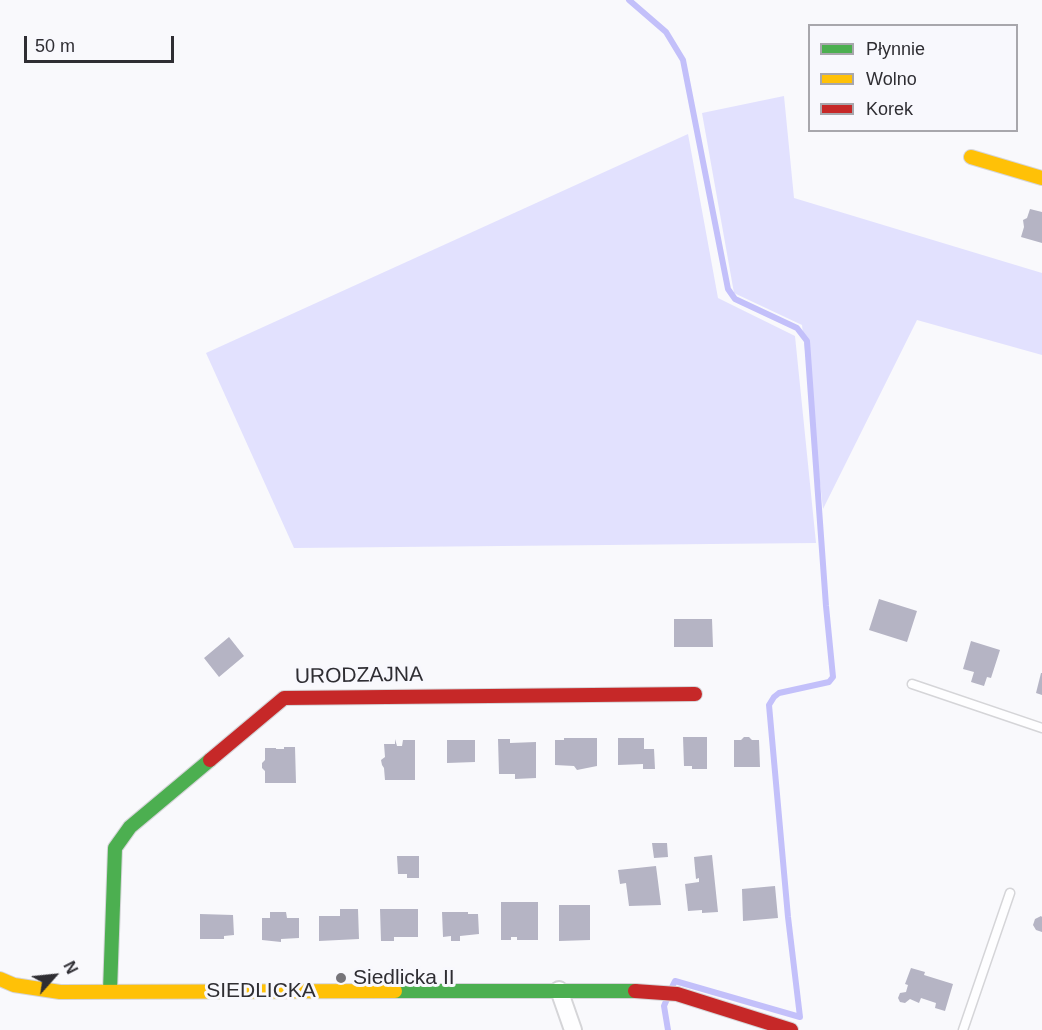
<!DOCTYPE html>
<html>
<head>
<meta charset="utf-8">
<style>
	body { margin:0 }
	#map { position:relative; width:1042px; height:1030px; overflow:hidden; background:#f9f9fc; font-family:Arial,sans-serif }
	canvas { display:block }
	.legend { position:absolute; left:808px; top:24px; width:210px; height:108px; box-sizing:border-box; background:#f8f8fd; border:2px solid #a8a7ac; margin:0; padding:8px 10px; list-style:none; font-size:18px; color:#2f2e33 }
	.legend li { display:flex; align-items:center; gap:12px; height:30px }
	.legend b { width:30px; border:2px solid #a8a7ac }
	.north { position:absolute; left:24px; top:946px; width:60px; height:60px; -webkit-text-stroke:4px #f8f8fd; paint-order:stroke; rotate:63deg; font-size:16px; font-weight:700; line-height:24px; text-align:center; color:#2f2e33 }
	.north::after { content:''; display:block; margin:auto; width:21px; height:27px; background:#2f2e33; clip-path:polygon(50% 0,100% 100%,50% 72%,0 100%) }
	.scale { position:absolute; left:24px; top:36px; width:150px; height:27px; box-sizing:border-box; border:3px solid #2f2e33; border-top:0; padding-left:8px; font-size:18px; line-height:21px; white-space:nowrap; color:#2f2e33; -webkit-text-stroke:4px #f8f8fd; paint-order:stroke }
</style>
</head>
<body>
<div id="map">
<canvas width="1042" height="1030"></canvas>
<ul class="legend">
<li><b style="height:8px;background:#4caf50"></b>Płynnie</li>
<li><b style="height:8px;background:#ffc107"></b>Wolno</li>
<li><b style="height:8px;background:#c62828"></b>Korek</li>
</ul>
<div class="north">N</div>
<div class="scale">50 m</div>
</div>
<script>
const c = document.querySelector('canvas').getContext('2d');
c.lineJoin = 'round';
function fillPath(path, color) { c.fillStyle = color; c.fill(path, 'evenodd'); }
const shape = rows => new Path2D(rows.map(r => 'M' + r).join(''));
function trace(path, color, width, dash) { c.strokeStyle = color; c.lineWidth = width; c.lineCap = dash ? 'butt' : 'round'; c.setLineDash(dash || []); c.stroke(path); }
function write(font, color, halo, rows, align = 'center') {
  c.font = font + ' Arial,sans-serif'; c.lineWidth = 6; c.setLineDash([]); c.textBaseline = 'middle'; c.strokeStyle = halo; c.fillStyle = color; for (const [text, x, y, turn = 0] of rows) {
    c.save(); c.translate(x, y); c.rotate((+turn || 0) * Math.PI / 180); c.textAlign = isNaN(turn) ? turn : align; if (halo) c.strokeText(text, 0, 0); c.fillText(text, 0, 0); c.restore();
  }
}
const green = shape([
	[784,96,794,198,1042,273,1042,355,917,320,823,509,802,325,734,293,702,113],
	[688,134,718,298,795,336,816,543,294,548,206,353]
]);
const stream = shape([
	[629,0,666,32,683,60,728,289,735,299,797,328,807,341,826,606,833,677,829,682,779,693,774,697,769,705,788,917,800,1017,675,981,672,987],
	[667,999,664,1006,668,1030]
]);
const building = shape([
	[1030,209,1042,212,1042,243,1021,237,1024,227,1023,220,1027,218],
	[879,599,917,611,907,642,869,630],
	[674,619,712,619,713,647,674,647],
	[229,637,244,656,219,677,204,658],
	[971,641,1000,650,991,678,987,677,984,686,971,682,974,672,963,669],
	[1041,673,1042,673,1042,695,1036,693],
	[683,737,707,737,707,769,692,769,692,766,684,766],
	[744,737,749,737,752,740,759,740,760,767,734,767,734,740,741,740],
	[564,738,597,738,597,766,577,770,574,766,555,765,555,740,564,740],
	[618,738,644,738,644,749,654,749,655,769,643,769,643,764,618,765],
	[395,739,397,746,402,746,403,740,415,740,415,780,385,780,384,768,382,765,381,760,385,757,384,744,395,744],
	[498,739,510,739,510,743,536,742,536,778,515,779,515,774,499,774],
	[447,740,475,740,475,762,447,763],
	[284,747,295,747,296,783,265,783,265,771,262,768,262,763,265,760,265,748,276,748,276,749,284,749],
	[652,843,667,843,668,857,654,858],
	[712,855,718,912,702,913,702,910,688,911,685,884,699,882,699,878,696,879,694,857],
	[397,856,419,856,419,878,407,878,407,874,398,874],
	[656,866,661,905,629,906,626,883,620,884,618,870],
	[775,886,778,918,743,921,742,889],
	[501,902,538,902,538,940,517,940,517,937,511,937,511,940,501,940],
	[559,905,590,905,590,940,559,941],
	[340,909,358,909,359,939,319,941,319,916,340,916],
	[380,909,418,909,418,937,394,937,394,941,381,941],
	[270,912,286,912,287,918,299,918,299,938,281,939,281,942,262,940,262,918,270,918],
	[442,912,468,912,468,914,478,914,479,934,460,936,460,941,451,941,451,936,443,937],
	[200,914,233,915,234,935,224,936,224,939,200,939],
	[1041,916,1042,917,1042,932,1036,930,1033,925,1035,919],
	[911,968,925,972,924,975,953,984,945,1011,935,1008,936,1003,921,998,919,1003,910,999,905,1003,900,1002,898,998,900,993,906,992,908,985,905,984]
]);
const lane = shape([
	[912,684,1042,728],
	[963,1030,1010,893]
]);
const street = shape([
	[559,990,573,1030]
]);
const fast = shape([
	[110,991,115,848,130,827,210,760],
	[395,991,635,991]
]);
const slow = shape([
	[971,157,1042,178],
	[0,979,14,985,60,992,395,991]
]);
const jam = shape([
	[210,760,284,698,695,694],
	[635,991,677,994,791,1030]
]);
const markers = [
	[341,978,6,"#767579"]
];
const streetNames = [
	["URODZAJNA",359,676,-1],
	["SIEDLICKA",261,991]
];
const poiNames = [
	["Siedlicka II",353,978]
];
fillPath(green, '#e2e1fe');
trace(stream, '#c3c0fa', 6);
fillPath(building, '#b5b4c4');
trace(lane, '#d5d5d8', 11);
trace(street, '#d5d5d8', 20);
trace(fast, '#d5d5d8', 16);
trace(slow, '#d5d5d8', 16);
trace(jam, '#d5d5d8', 16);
trace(lane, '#fefeff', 8);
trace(street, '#fefeff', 16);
trace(fast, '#4caf50', 14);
trace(slow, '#ffc107', 14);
trace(jam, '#c62828', 14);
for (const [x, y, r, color] of markers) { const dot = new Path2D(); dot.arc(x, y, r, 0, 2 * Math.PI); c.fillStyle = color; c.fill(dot); trace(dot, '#f8f8fd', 2); }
write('21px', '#2f2e33', '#f8f8fd', streetNames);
write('21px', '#2f2e33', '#f8f8fd', poiNames, 'left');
</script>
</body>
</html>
